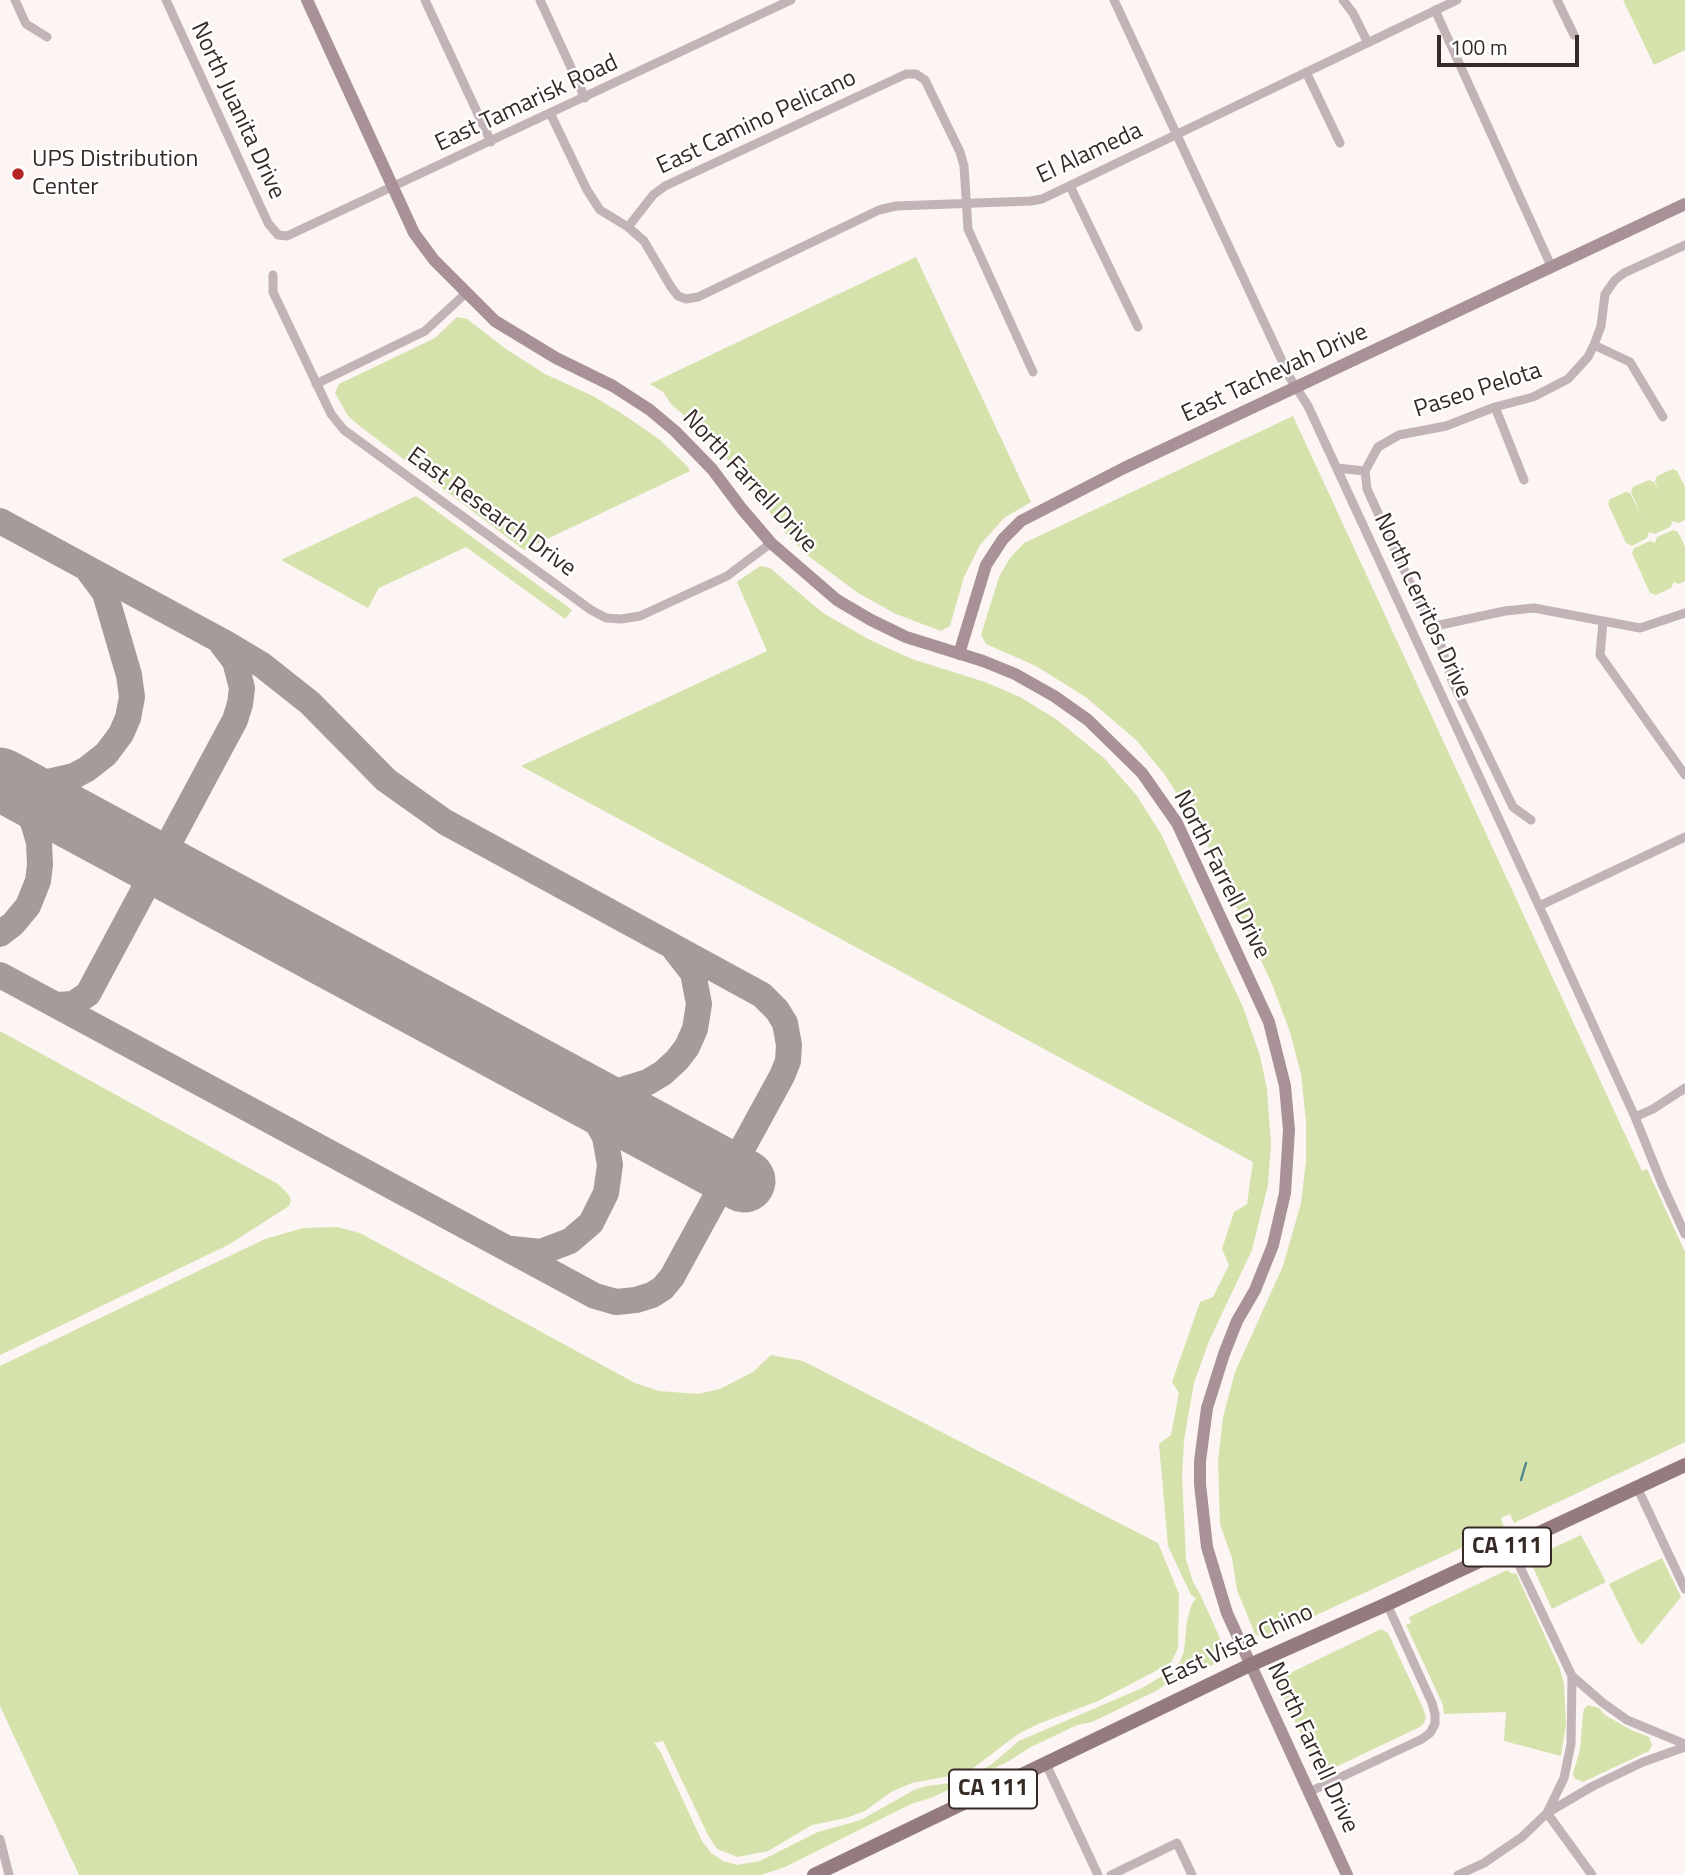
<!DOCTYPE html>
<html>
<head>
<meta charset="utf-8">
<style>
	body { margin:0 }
	#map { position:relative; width:1685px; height:1875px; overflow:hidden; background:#fcf5f3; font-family:"Titillium Web",sans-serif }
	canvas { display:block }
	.scale { position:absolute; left:1437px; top:35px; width:142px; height:32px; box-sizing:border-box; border:4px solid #362a26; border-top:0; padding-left:9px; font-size:21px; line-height:24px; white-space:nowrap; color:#362a26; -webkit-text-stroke:5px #fff; paint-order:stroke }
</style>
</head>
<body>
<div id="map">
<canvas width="1685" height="1875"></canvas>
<div class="scale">100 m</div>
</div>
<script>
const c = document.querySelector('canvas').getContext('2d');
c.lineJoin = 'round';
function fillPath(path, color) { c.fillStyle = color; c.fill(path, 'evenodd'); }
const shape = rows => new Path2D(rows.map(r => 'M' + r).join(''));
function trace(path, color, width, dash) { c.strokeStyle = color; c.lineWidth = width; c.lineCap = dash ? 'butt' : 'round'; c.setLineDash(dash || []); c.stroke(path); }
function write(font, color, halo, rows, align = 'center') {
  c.font = font + ' "Titillium Web",sans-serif'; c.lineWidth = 5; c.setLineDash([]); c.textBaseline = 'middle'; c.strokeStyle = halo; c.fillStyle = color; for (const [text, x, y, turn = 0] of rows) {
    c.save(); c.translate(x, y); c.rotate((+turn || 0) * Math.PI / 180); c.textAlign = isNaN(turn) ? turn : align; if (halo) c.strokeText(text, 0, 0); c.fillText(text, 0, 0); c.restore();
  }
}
const green = shape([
	[1623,0,1685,0,1685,50,1654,65],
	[916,257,1031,502,1004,518,980,545,964,577,950,626,941,631,896,614,858,593,807,555,786,534,740,474,708,437,671,404,663,392,650,384],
	[457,317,467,319,506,349,545,374,593,396,621,413,659,439,687,466,690,471,524,550,357,424,348,416,335,393,339,384,435,338],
	[1293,416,1642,1171,1647,1169,1685,1252,1685,1442,1514,1523,1510,1514,1501,1518,1504,1528,1265,1639,1255,1634,1237,1590,1232,1558,1220,1524,1218,1461,1223,1417,1235,1372,1283,1266,1301,1203,1306,1161,1306,1121,1301,1074,1290,1032,1272,984,1202,833,1165,775,1137,741,1087,698,1036,666,986,644,981,635,999,577,1010,558,1024,543],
	[1673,469,1677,471,1685,487,1685,520,1679,523,1673,521,1670,527,1655,534,1649,532,1647,538,1632,546,1626,543,1608,504,1610,499,1626,492,1630,493,1642,517,1631,492,1633,487,1649,480,1654,482,1658,490,1655,481,1657,476],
	[416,496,572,610,565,619,466,547,379,588,368,608,281,560],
	[1673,530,1678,532,1685,547,1685,581,1679,584,1674,582,1671,588,1656,595,1650,593,1632,553,1634,548,1650,541,1655,543,1657,537],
	[760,566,770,568,823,613,870,640,912,659,985,682,1020,697,1056,719,1105,759,1137,796,1161,834,1243,1007,1260,1056,1267,1089,1271,1144,1268,1185,1252,1250,1209,1341,1194,1383,1184,1440,1182,1476,1186,1559,1193,1582,1200,1594,1224,1647,1224,1657,1218,1663,1174,1679,1156,1691,1092,1722,1077,1725,1029,1748,1009,1761,931,1798,911,1804,785,1867,761,1875,79,1875,0,1706,0,1366,265,1239,303,1228,337,1227,360,1233,635,1383,659,1391,698,1394,720,1389,753,1372,771,1355,803,1361,1158,1543,1179,1594,1178,1648,1171,1663,1098,1701,1038,1724,1018,1734,972,1769,950,1776,912,1783,891,1792,865,1811,846,1818,812,1825,768,1851,738,1857,717,1849,708,1835,663,1741,654,1743,660,1751,702,1841,711,1853,723,1861,737,1865,760,1861,818,1832,861,1820,914,1790,926,1786,952,1783,977,1773,992,1764,1019,1741,1142,1688,1171,1671,1180,1662,1184,1651,1187,1622,1191,1606,1196,1598,1191,1595,1168,1546,1159,1444,1171,1435,1179,1393,1172,1382,1200,1302,1213,1297,1229,1265,1222,1249,1234,1212,1247,1204,1253,1162,521,766,767,651,737,582],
	[0,1031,278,1184,288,1194,291,1200,289,1206,228,1245,0,1355],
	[1581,1535,1606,1582,1552,1609,1532,1565,1534,1564,1533,1559,1536,1556],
	[1662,1558,1681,1597,1642,1645,1637,1640,1609,1584],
	[1507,1570,1513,1574,1516,1573,1560,1669,1564,1684,1566,1724,1561,1756,1504,1741,1506,1712,1444,1714,1443,1705,1406,1625,1411,1623,1409,1617],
	[1381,1629,1388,1633,1423,1708,1426,1717,1424,1723,1420,1727,1325,1772,1317,1769,1281,1691,1278,1682,1280,1678],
	[1588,1705,1599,1708,1605,1715,1631,1730,1649,1737,1652,1745,1649,1751,1583,1782,1574,1778,1573,1773,1580,1750,1583,1714,1584,1709]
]);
const stream = shape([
	[1521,1480,1526,1463]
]);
const taxiway = shape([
	[0,521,227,644,262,665,310,703,386,780,445,822,762,995,777,1010,785,1023,789,1045,788,1061,782,1076,672,1277,663,1288,652,1295,636,1300,616,1302,595,1296,0,975],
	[0,776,20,782,44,783,74,776,87,769,106,754,121,734,128,718,132,697,129,675,105,593,88,570],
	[0,782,22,804,33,822,39,842,40,865,38,881,28,906,13,924,0,934],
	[56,1005,73,1004,88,994,235,720,240,704,242,688,235,661,222,644],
	[557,1080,587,1090,619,1091,648,1082,663,1073,677,1060,687,1047,695,1029,699,1004,693,973,675,950],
	[512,1249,541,1252,570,1241,591,1223,606,1193,610,1165,605,1137,591,1111,579,1097,565,1086]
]);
const runway = shape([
	[0,779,744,1181]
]);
const street = shape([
	[15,0,26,24,47,37],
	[166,0,268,223,278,235,287,236,791,0],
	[425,0,491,142],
	[540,0,585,98],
	[1114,0,1290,378,1308,406,1539,906,1635,1117,1662,1184,1685,1234],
	[1343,0,1353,13,1368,43],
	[1557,0,1574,35],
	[1435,10,1552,268],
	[1306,72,1340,143],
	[551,115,587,190,600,210,628,227,644,241,671,287,678,296,686,299,698,297,879,210,896,206,1031,201,1042,199,1457,0],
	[1070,186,1138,327],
	[628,227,653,195,665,186,906,74,916,74,925,80,960,152,964,166,968,229,1033,372],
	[273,275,273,292,331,414,344,430,591,610,606,618,621,619,640,616,727,576,771,543],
	[1594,345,1630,362,1663,417],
	[316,384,425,331,466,293],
	[1495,407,1524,480],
	[1337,468,1365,471],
	[1603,622,1600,655,1685,775],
	[1435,626,1505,611,1534,608,1640,628,1685,613],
	[1531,820,1513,807,1452,681,1435,626,1417,598,1367,489,1365,471,1378,447,1399,435,1446,426,1495,407,1533,397,1568,379,1588,357,1594,345,1601,326,1605,294,1615,280,1624,273,1685,245],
	[1539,906,1685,837],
	[1635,1117,1653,1109,1685,1088],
	[1637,1487,1685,1589],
	[1510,1546,1572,1676,1603,1703,1627,1720,1685,1744],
	[1572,1676,1571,1744,1564,1778,1547,1813,1592,1875],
	[1046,1764,1098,1875],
	[1309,1792,1422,1739,1430,1733,1435,1724,1435,1714,1432,1703,1387,1604],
	[0,1839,9,1875],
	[1111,1875,1177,1843,1192,1875],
	[1458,1875,1484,1863,1522,1837,1547,1813,1593,1786,1643,1762,1685,1747]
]);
const secondary = shape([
	[307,0,414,233,434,260,495,321,556,358,613,386,650,410,675,431,712,469,742,509,771,543,837,600,871,620,906,637,983,661,1015,674,1054,696,1088,720,1142,773,1177,823,1269,1022,1285,1086,1289,1130,1285,1193,1273,1245,1255,1290,1237,1321,1224,1354,1207,1408,1200,1461,1200,1484,1207,1547,1227,1613,1347,1875],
	[959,654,986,565,1003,539,1021,521,1124,468,1685,204]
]);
const primary = shape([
	[814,1875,1250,1665,1387,1604,1685,1465]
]);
const markers = [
	[18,174,7,"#b52527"]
];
const shields = [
	[1507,1547,88],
	[993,1789,88]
];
const shieldNames = [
	["CA 111",1507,1547],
	["CA 111",993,1789]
];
const streetNames = [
	["East Tamarisk Road",527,104,-25],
	["North Juanita Drive",237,111,65],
	["East Camino Pelicano",757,123,-25],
	["El Alameda",1090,154,-25],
	["East Tachevah Drive",1275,374,-25],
	["Paseo Pelota",1478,391,-18],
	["North Farrell Drive",749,482,47],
	["East Research Drive",491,513,36],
	["North Cerritos Drive",1422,606,65],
	["North Farrell Drive",1221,875,63],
	["East Vista Chino",1238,1646,-25],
	["North Farrell Drive",1312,1748,65]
];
const poiNames = [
	["UPS Distribution",32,160],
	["Center",32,188]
];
fillPath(green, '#d5e2ab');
trace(stream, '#51888c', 2.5);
trace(taxiway, '#a49c98', 26);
trace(runway, '#a49c98', 63);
trace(street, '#c2b3b6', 9);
trace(secondary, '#a89297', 12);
trace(primary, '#957b80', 14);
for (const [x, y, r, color] of markers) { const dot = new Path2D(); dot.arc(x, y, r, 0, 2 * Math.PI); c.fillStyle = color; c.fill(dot); trace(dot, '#fff', 2.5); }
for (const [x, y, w] of shields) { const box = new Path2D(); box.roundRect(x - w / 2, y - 19.5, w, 39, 5); c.fillStyle = '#fff'; c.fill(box); trace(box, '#362a26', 2); }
write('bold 23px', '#362a26', null, shieldNames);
write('24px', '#362a26', '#fff', streetNames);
write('24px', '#362a26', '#fff', poiNames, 'left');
</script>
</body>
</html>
